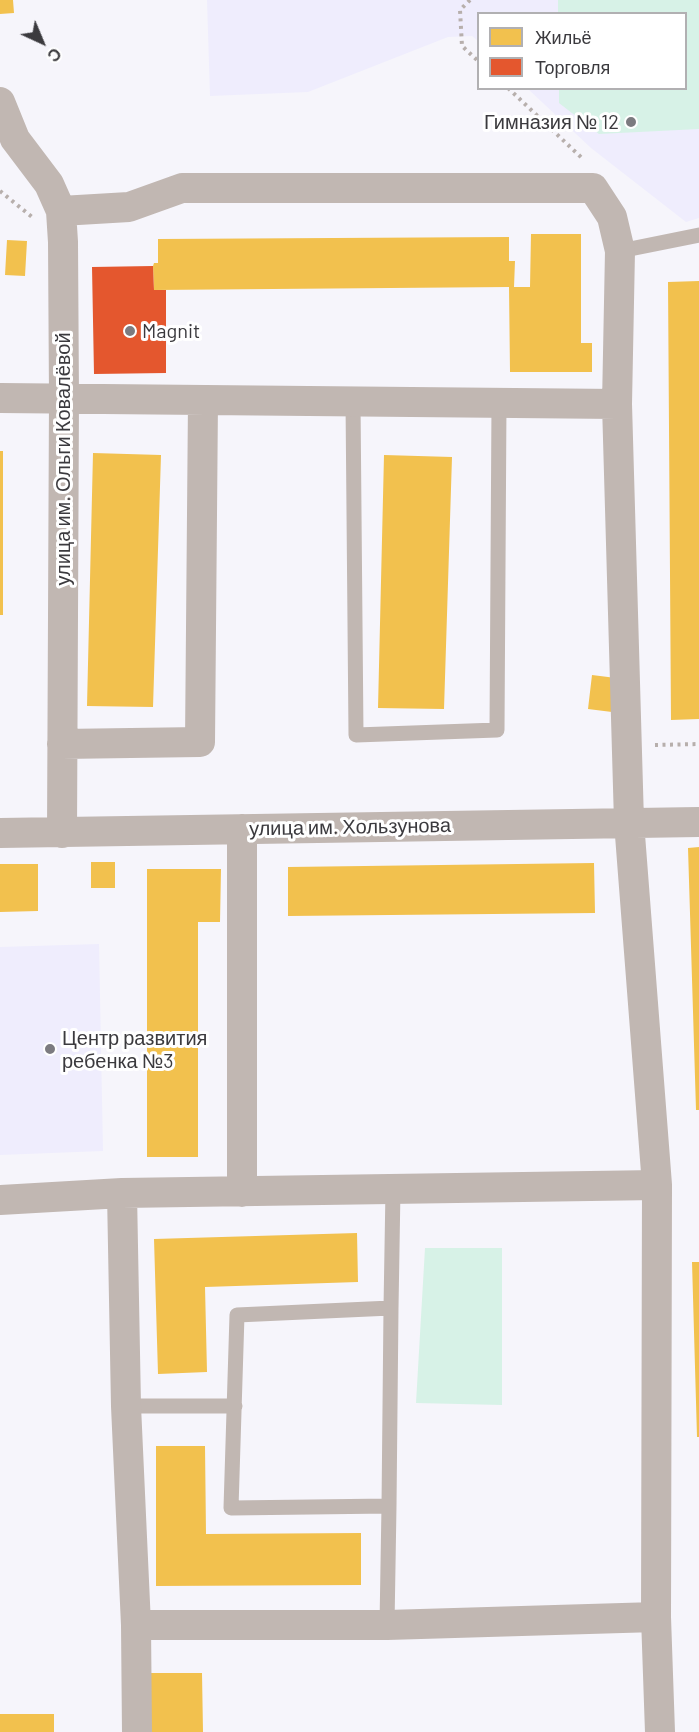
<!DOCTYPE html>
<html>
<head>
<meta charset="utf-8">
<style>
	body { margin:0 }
	#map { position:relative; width:699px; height:1732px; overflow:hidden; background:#f6f5fb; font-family:Barlow,sans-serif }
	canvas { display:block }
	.legend { position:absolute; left:477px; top:12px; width:210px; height:78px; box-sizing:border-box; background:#fff; border:2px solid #b1b0b2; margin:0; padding:8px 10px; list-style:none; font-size:18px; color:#3b3a3e }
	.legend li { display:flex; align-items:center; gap:12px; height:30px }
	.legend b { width:30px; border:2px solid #b1b0b2 }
	.north { position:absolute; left:12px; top:12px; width:60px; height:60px; -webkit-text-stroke:4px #fff; paint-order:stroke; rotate:136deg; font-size:16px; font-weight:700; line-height:24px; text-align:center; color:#3b3a3e }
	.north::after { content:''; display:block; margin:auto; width:21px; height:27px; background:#3b3a3e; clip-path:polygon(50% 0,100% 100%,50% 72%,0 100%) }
</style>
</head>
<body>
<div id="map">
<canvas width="699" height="1732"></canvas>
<ul class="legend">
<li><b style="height:16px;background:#f2c14e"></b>Жильё</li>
<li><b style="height:16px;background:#e4572e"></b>Торговля</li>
</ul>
<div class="north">С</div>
</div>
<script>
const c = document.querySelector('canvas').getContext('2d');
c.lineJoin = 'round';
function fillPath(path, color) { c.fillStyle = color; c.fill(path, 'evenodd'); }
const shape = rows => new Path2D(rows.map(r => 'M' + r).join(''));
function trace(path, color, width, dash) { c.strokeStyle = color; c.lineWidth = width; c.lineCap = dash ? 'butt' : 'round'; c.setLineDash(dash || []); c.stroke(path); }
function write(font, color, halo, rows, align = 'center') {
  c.font = font + ' Barlow,sans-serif'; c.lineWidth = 6; c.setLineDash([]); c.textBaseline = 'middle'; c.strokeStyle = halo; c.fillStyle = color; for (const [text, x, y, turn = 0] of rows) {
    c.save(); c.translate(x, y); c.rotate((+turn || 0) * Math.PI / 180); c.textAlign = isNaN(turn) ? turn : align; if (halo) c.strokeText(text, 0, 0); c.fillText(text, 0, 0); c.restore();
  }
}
const education = shape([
	[207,0,699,0,699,218,686,222,591,148,528,89,686,88,686,14,478,14,478,41,472,36,448,37,308,92,210,96],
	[99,944,103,1151,0,1155,0,947]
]);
const green = shape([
	[558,0,699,0,699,129,599,134,559,103,559,89,686,88,686,14,558,13],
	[425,1248,502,1248,502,1405,416,1403]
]);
const homes = shape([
	[0,0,13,0,14,13,0,14],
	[531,234,581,234,581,343,592,343,592,372,510,372,509,287,154,290,153,266,154,263,158,263,158,239,509,237,509,261,515,261,514,287,530,287],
	[7,240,27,241,25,276,5,275],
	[699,281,699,719,671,720,668,282],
	[0,451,3,451,3,615,0,615],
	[93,453,161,455,153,707,87,706],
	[384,455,452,457,444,709,378,708],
	[592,675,616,678,612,712,588,709],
	[699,847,699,1110,696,1110,688,848],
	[91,862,115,862,115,888,91,888],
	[594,863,595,913,288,916,288,867],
	[0,864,38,864,38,911,0,912],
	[147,869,221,869,220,922,198,922,198,1157,147,1157],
	[357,1233,358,1282,205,1287,207,1372,158,1374,154,1239],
	[692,1262,699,1262,699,1437,697,1437],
	[156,1446,205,1446,206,1534,361,1533,361,1585,156,1586],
	[150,1673,202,1673,203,1732,150,1732],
	[0,1714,54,1714,54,1732,0,1732]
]);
const shops = shape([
	[153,266,154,290,166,290,166,373,94,374,92,267]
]);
const path = shape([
	[470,0,460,10,462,46,478,61],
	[508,88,584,160],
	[0,191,32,217],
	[655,745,699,744]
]);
const lane = shape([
	[620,251,699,235],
	[353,401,356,735,497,730,499,402],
	[126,1406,235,1406],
	[389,1506,391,1308],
	[387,1625,389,1506,231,1508,237,1315,391,1308,393,1189]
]);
const street = shape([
	[0,102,15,139,49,184,61,211,63,242,64,398,62,833],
	[61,211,129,207,182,188,593,188,612,217,620,251,617,404,629,822,657,1185,656,1617,660,1732],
	[0,398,617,404],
	[62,744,200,742,203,400],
	[0,833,699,822],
	[242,1192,242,829],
	[122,1193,126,1406,136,1625,137,1732],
	[0,1200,122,1193,657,1185],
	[136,1625,387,1625,656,1617]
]);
const markers = [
	[631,122,6,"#7c7b80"],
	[130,331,6,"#7c7b80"],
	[50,1049,6,"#7c7b80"]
];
const poiNames = [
	["Гимназия № 12",619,122,"right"],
	["Magnit",142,331],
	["Центр развития",62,1038],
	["ребенка №3",62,1061]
];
const streetNames = [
	["улица им. Ольги Ковалёвой",63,459,-90],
	["улица им. Хользунова",350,827,-1]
];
fillPath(education, '#efedfd');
fillPath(green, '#d7f2e7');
fillPath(homes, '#f2c14e');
fillPath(shops, '#e4572e');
trace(path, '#b7afac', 4, [3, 4.5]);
trace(lane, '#c1b7b2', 15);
trace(street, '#c1b7b2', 30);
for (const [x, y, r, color] of markers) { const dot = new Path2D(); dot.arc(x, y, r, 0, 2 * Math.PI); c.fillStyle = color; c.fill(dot); trace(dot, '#fff', 2); }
write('20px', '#3b3a3e', '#fff', poiNames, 'left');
write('20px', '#3b3a3e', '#fff', streetNames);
</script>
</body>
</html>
